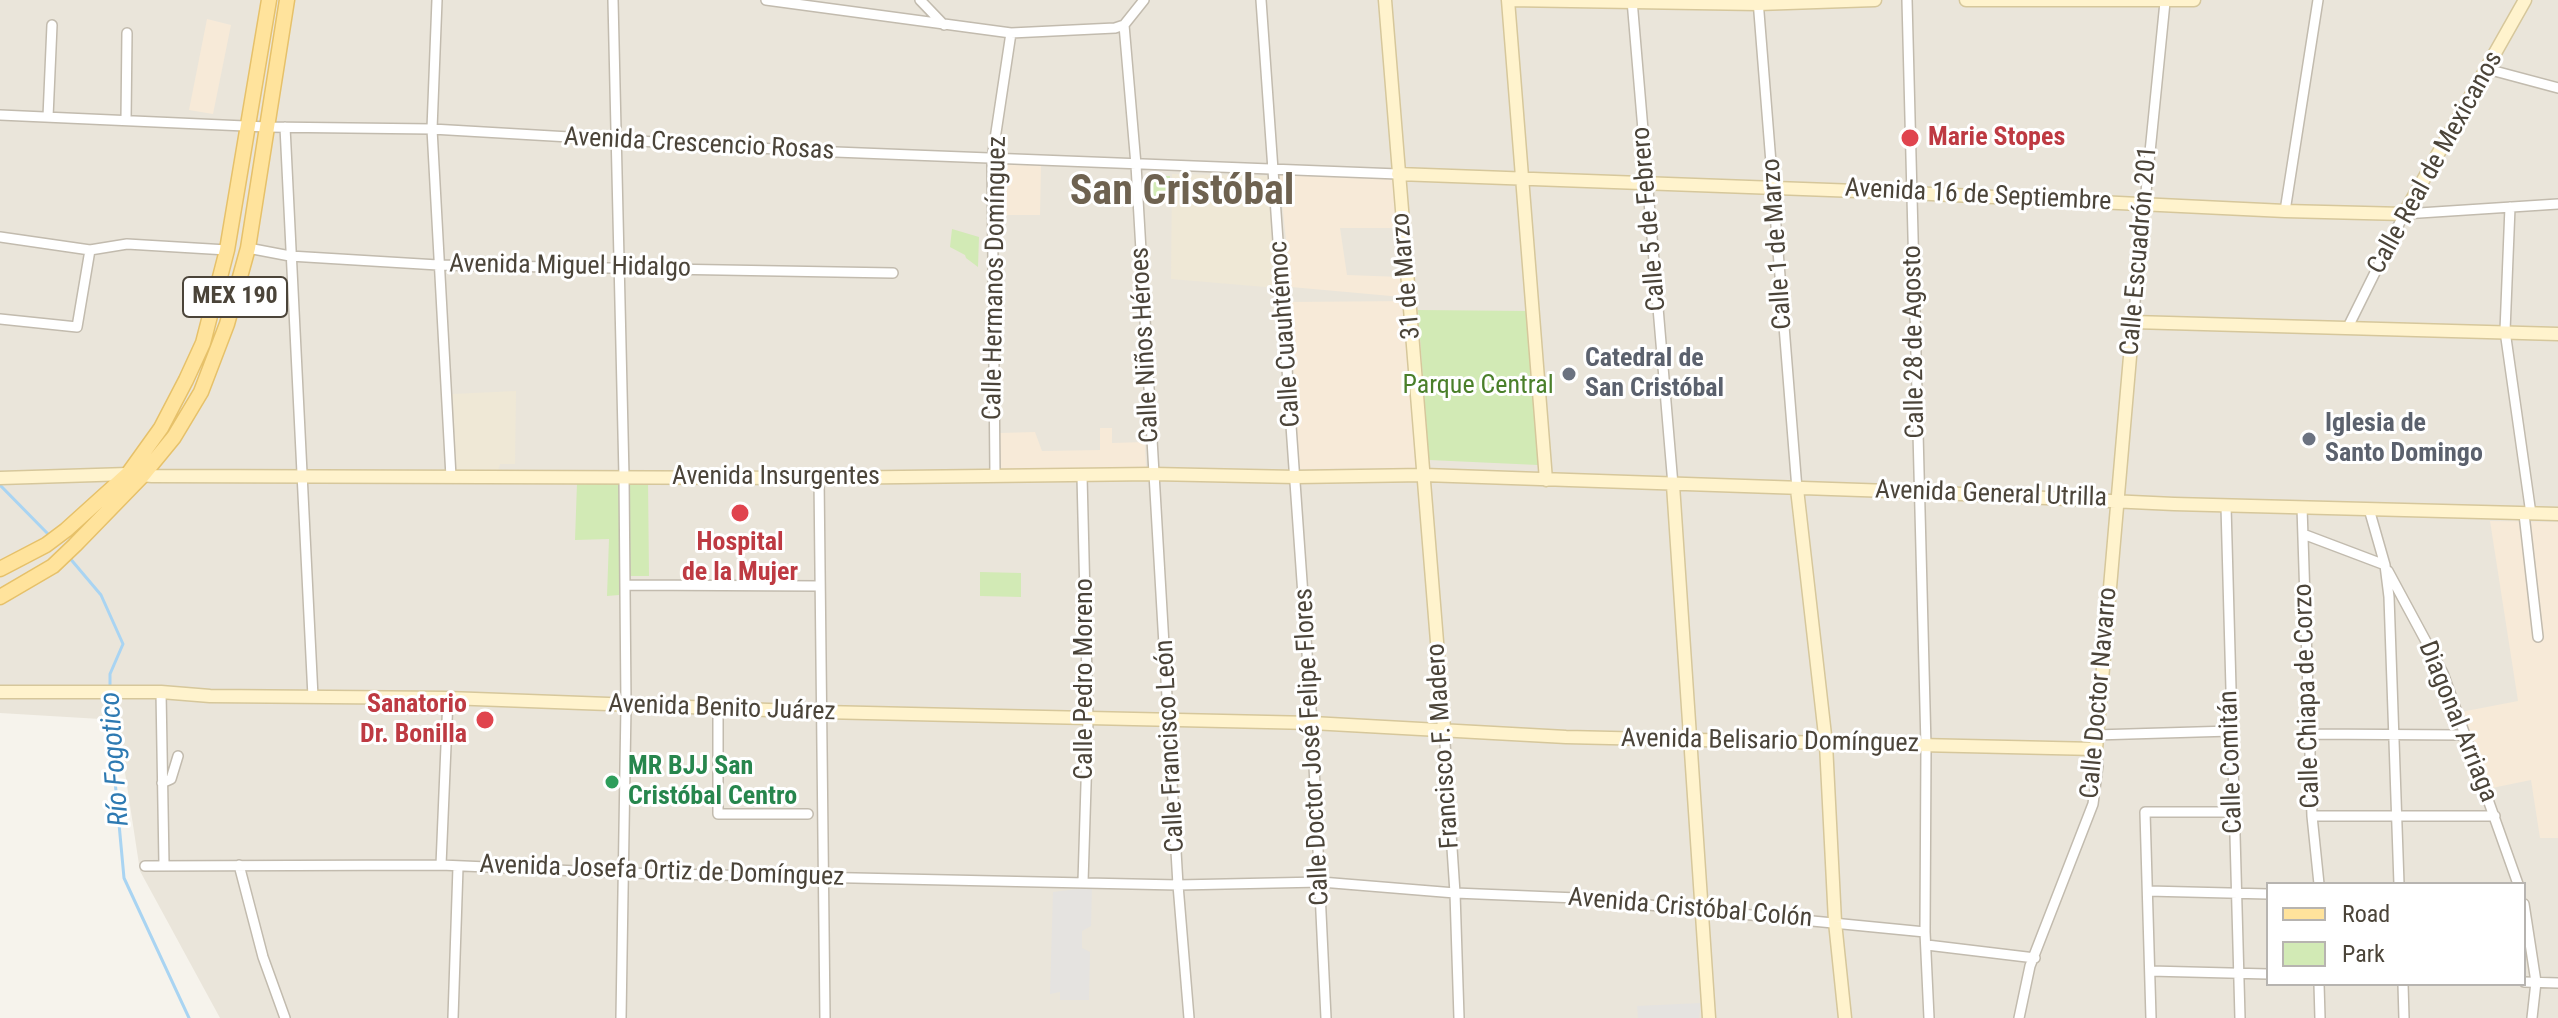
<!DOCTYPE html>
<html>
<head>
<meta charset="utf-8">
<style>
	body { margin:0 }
	#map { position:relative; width:2558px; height:1018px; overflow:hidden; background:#f6f3ec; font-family:"Roboto Condensed",sans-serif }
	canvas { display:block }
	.legend { position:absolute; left:2266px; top:882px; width:260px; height:104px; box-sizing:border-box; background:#fff; border:2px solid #b7b4b0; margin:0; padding:10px 14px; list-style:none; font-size:24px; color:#4b4439 }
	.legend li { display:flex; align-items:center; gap:16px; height:40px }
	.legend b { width:40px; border:2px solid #b7b4b0 }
</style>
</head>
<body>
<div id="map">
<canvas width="2558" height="1018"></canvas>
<ul class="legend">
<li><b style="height:10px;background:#ffe39c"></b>Road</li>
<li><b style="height:22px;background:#d2eab5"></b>Park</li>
</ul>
</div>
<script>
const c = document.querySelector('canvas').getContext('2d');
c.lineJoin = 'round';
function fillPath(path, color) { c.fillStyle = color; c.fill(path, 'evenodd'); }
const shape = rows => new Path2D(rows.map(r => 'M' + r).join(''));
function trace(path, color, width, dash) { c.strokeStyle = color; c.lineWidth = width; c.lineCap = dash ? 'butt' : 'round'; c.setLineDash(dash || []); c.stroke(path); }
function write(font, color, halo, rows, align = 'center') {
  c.font = font + ' "Roboto Condensed",sans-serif'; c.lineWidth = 6; c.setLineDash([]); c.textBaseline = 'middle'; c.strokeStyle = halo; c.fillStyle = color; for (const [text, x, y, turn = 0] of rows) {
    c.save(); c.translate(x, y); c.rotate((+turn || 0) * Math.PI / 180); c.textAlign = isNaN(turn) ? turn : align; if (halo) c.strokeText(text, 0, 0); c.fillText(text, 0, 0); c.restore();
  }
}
const residential = shape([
	[0,0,2558,0,2558,1018,220,1018,140,871,117,720,0,713],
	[2268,884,2524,884,2524,984,2268,984]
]);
const commercial = shape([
	[207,19,231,25,213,114,189,110],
	[1000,163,1041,164,1040,215,1000,215],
	[1279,174,1395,177,1400,228,1340,228,1347,275,1401,277,1402,297,1291,287],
	[1409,301,1417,468,1299,469,1290,302],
	[1100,428,1112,428,1112,443,1145,442,1146,468,1000,471,1000,433,1035,432,1042,451,1100,450],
	[2490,521,2558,522,2558,838,2540,838,2531,780,2487,789,2461,712,2518,701]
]);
const education = shape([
	[1172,174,1271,176,1277,288,1171,279],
	[516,391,515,464,500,464,498,471,455,470,452,394]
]);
const green = shape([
	[1145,176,1170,176,1170,200,1145,200],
	[952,229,979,237,978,267,966,258,965,255,950,247],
	[1418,310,1528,311,1538,465,1429,460],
	[648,479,649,576,628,576,627,482],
	[620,480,619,595,607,596,609,539,575,540,577,483],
	[980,572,1021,573,1021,597,980,596]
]);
const parking = shape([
	[1092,887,1091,926,1082,931,1082,948,1090,952,1089,1000,1060,1000,1060,992,1050,994,1053,892],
	[1701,1003,1699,1018,1638,1018,1637,1006]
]);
const stream = shape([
	[0,485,50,536],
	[68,556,101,595,123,644,110,674,110,689],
	[110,697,111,737,124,878,189,1018]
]);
const street = shape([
	[437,0,432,129,451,477],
	[613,0,624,476,626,705,621,1018],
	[766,0,1011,33,1115,28,1124,25,1144,0],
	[920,0,944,25],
	[1261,0,1312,723,1326,1018],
	[1632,0,1673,485],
	[1758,0,1797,489],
	[1907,0,1926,746,1925,932,1929,1018],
	[1124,25,1136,165,1178,885,1189,1018],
	[2487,69,2558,88],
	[0,115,267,127,432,129,810,151,1398,174],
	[48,117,52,25],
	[126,120,127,33],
	[285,127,313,697],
	[2510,207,2505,331,2531,514],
	[2285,211,2318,0],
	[0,237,90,250,127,244,227,250],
	[248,248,290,256,438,265,893,273],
	[0,319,77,327,90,250],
	[2133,322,2165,2],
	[2348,327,2404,214,2558,204],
	[995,475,992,159,1011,33],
	[1082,476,1088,720,1083,882],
	[819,478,825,1018],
	[2226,506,2240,1018],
	[2302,507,2312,816,2319,884],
	[2369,509,2385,565,2389,597,2399,884],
	[2524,514,2538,637],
	[2303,534,2385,565],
	[2388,571,2443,673,2518,884],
	[625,585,820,586],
	[161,692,164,864],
	[718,708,718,814,808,814],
	[1444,728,1455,893,1459,1018],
	[2310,734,2463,735],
	[2095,735,2231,731],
	[162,783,171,779,178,756],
	[2312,816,2495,816],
	[239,865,263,957,285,1018],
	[441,865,448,698],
	[145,866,441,865,624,873,1178,885,1321,882,1455,893,1577,898,1925,932],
	[2148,891,2268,894],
	[2524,904,2536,982,2532,1018],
	[1927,945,2035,958],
	[2150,971,2268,974],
	[2524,982,2558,983],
	[2319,984,2320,1018],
	[2403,984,2404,1018],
	[453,1018,458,867],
	[2019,1018,2030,966,2093,804,2098,765,2096,749],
	[2151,1018,2145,812,2233,812]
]);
const secondary = shape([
	[1385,0,1444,728],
	[1508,0,1546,480],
	[1509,0,1758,4,1875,0],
	[1966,0,2194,0],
	[1398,174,1911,193,2285,211,2404,214,2525,0],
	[0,478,128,474,152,476,819,478,1153,474,1296,477,1424,475,1919,492,2174,504,2558,514],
	[1673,485,1709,1018],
	[1797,489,1826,744,1835,922,1845,1018],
	[0,692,161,692,210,696,448,698,822,712,1312,723,1566,737,2096,749,2133,322,2558,334]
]);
const primary = shape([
	[0,569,46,545,66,530,128,474,161,428,186,380,203,343,227,250,269,0],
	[0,597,53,566,75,545,142,476,174,437,201,392,227,324,248,248,287,0]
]);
const markers = [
	[1910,138,10,"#e0444e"],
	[1569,374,8,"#6b7280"],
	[2309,439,8,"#6b7280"],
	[740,513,10,"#e0444e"],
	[485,720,10,"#e0444e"],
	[612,782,8,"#2e9e5b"]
];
const shields = [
	[235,297,104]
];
const shieldNames = [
	["MEX 190",235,297]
];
const healthNames = [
	["Marie Stopes",1928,138],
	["Hospital",740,543,"center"],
	["de la Mujer",740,573,"center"],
	["Sanatorio",467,705,"right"],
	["Dr. Bonilla",467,735,"right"]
];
const streetNames = [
	["Avenida Crescencio Rosas",699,145,3],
	["Calle Real de Mexicanos",2436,163,-61],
	["Avenida 16 de Septiembre",1978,196,3],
	["Calle 5 de Febrero",1650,219,-95],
	["Calle 1 de Marzo",1778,244,-94],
	["Calle Escuadrón 201",2140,251,-85],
	["Avenida Miguel Hidalgo",570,267,1],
	["31 de Marzo",1407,276,-95],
	["Calle Hermanos Domínguez",996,278,-89],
	["Calle Cuauhtémoc",1286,334,-94],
	["Calle 28 de Agosto",1915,342,-91],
	["Calle Niños Héroes",1146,345,-93],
	["Avenida Insurgentes",776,477],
	["Avenida General Utrilla",1991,495,2],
	["Calle Pedro Moreno",1085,679,-90],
	["Calle Doctor Navarro",2100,693,-85],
	["Calle Chiapa de Corzo",2308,696,-92],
	["Avenida Benito Juárez",722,709,2],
	["Diagonal Arriaga",2457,722,68],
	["Avenida Belisario Domínguez",1770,742,1],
	["Calle Francisco León",1171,746,-93],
	["Francisco F. Madero",1444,746,-94],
	["Calle Doctor José Felipe Flores",1313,747,-93],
	["Calle Comitán",2232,762,-92],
	["Avenida Josefa Ortiz de Domínguez",662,872,2],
	["Avenida Cristóbal Colón",1690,909,5]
];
const worshipNames = [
	["Catedral de",1585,359],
	["San Cristóbal",1585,389],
	["Iglesia de",2325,424],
	["Santo Domingo",2325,454]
];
const parkNames = [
	["Parque Central",1478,386]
];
const leisureNames = [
	["MR BJJ San",628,767],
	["Cristóbal Centro",628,797]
];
const waterNames = [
	["Río Fogotico",116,759,-94]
];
const townNames = [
	["San Cristóbal",1182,193]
];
fillPath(residential, '#eae5da');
fillPath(commercial, '#f7ead8');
fillPath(education, '#efe8d6');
fillPath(green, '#d2eab5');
fillPath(parking, '#e5e3e0');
trace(stream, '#a9d4f2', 3);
trace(street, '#c2bbae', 12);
trace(secondary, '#d6c79b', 15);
trace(primary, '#e6c16a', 17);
trace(street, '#fff', 9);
trace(secondary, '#fff3cd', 12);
trace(primary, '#ffe39c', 14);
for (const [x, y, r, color] of markers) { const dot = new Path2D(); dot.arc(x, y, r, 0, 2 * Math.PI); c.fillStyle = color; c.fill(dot); trace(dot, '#fff', 3); }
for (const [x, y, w] of shields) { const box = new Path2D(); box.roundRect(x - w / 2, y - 20, w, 40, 6); c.fillStyle = '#fff'; c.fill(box); trace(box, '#4b4439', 2); }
write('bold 24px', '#4b4439', null, shieldNames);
write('bold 26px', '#be3a42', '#fff', healthNames, 'left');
write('26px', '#4b4439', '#fff', streetNames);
write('bold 26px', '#5b616d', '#fff', worshipNames, 'left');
write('26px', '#4a7f2a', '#fff', parkNames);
write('bold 26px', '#27864d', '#fff', leisureNames, 'left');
write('italic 28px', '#2e7ab2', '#fff', waterNames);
write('bold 42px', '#6e6250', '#fff', townNames);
</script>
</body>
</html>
